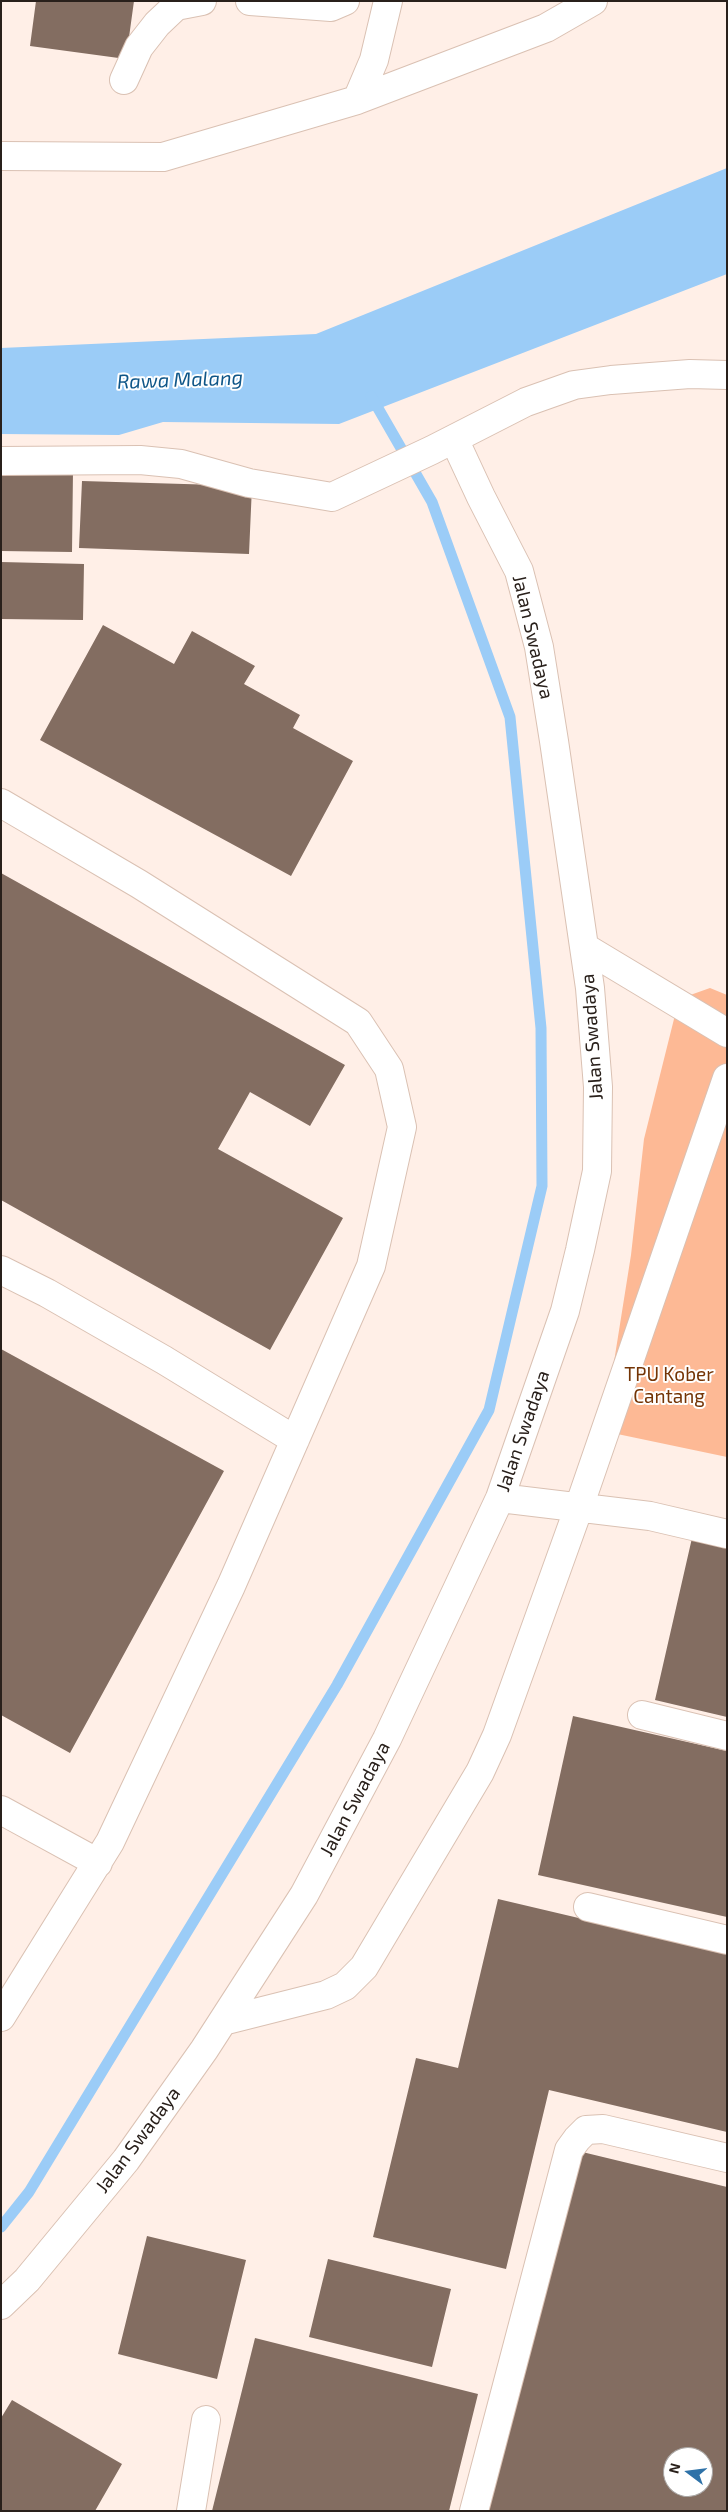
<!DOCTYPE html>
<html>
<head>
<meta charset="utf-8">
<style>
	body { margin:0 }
	#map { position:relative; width:728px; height:2512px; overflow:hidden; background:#ffefe7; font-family:"Exo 2",sans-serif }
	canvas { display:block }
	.frame { position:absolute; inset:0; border:2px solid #29201b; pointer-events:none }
	.north { position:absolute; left:663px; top:2447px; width:50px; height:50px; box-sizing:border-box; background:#fff; border:1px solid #a9a6a4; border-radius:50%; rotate:285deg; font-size:14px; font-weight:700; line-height:20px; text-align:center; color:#29201b }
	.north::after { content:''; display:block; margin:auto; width:18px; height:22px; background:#2e72a8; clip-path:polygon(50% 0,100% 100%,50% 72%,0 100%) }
</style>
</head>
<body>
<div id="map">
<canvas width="728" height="2512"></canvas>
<div class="frame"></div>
<div class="north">N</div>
</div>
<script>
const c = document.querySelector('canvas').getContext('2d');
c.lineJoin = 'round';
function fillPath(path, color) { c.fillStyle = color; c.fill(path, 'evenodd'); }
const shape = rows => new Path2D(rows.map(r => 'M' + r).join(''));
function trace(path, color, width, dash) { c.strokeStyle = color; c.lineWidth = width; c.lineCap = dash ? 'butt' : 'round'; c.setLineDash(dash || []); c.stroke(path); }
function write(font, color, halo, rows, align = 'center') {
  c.font = font + ' "Exo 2",sans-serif'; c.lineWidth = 4; c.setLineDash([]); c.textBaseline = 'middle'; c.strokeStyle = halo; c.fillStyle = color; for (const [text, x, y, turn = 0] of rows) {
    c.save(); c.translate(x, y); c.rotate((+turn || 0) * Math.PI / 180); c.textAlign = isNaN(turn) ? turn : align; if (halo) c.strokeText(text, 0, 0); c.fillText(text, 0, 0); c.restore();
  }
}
const green = shape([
	[710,988,727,995,727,1457,603,1431,631,1255,644,1139,679,999]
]);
const water = shape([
	[727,168,727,274,339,424,163,422,119,435,1,434,1,348,316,334]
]);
const stream = shape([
	[1,2227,29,2192,337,1685,489,1410,542,1186,541,1028,510,717,432,502,371,396]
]);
const building = shape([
	[36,1,134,1,126,59,30,46],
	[1,470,73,471,72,552,1,551],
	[82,481,252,486,249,554,79,548],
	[1,562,84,564,83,620,1,619],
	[103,625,174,664,192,631,255,666,244,684,300,715,293,728,353,761,291,876,40,740],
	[1,873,345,1065,310,1126,250,1092,218,1149,343,1218,270,1350,1,1200],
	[1,1349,224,1471,70,1753,1,1715],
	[692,1538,727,1546,727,1717,655,1700],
	[573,1716,727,1751,727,1917,538,1875],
	[498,1899,727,1953,727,2132,549,2090,506,2269,373,2237,416,2058,458,2068],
	[574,2150,727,2187,727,2511,486,2511],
	[673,2457,703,2457,703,2487,673,2487],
	[147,2236,246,2260,217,2379,118,2354],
	[328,2259,451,2289,432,2367,309,2337],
	[255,2338,478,2394,449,2511,212,2511],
	[12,2400,122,2464,95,2511,1,2511,1,2418]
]);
const minor = shape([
	[250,1,331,7,345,1],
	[124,80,139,47,157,24,176,6,202,1],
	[357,100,374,60,388,1],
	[1,156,163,157,357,100,546,28,593,1],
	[1,461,140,460,181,464,249,483,332,497,432,450,526,402,574,385,611,380,690,374,727,375],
	[1,803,139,884,358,1022,389,1069,402,1127,371,1266,231,1586,110,1842,1,2017],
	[584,947,727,1033],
	[1,1270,47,1293,164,1360,295,1440],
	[500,1498,650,1516,727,1534],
	[642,1715,727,1736],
	[1,1810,98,1863],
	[588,1907,727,1940],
	[223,2021,326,1995,345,1986,364,1967,480,1772,497,1735,579,1507,727,1078],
	[1,2305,27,2280,126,2160,204,2050,304,1895,387,1739,500,1498,565,1311,580,1250,597,1171,598,1087,590,988,554,741,539,647,519,571,481,497,454,439],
	[191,2511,206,2420],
	[474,2511,569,2150,577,2139,586,2130,603,2129,727,2158]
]);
const streetNames = [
	["Jalan Swadaya",533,637,77],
	["Jalan Swadaya",592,1037,-94],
	["Jalan Swadaya",523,1431,-71],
	["Jalan Swadaya",355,1799,-62],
	["Jalan Swadaya",138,2140,-53]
];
const parkNames = [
	["TPU Kober",669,1375],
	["Cantang",669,1397]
];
const waterNames = [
	["Rawa Malang",180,380,-2]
];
fillPath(green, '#fdb995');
fillPath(water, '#9bccf7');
trace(stream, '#9bccf7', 11);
fillPath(building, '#836d61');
trace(minor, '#dac1b3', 30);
trace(minor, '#fff', 28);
write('19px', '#29201b', '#fff', streetNames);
write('19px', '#743405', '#fff', parkNames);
write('italic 20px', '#0f5688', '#fff', waterNames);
</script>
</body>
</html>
